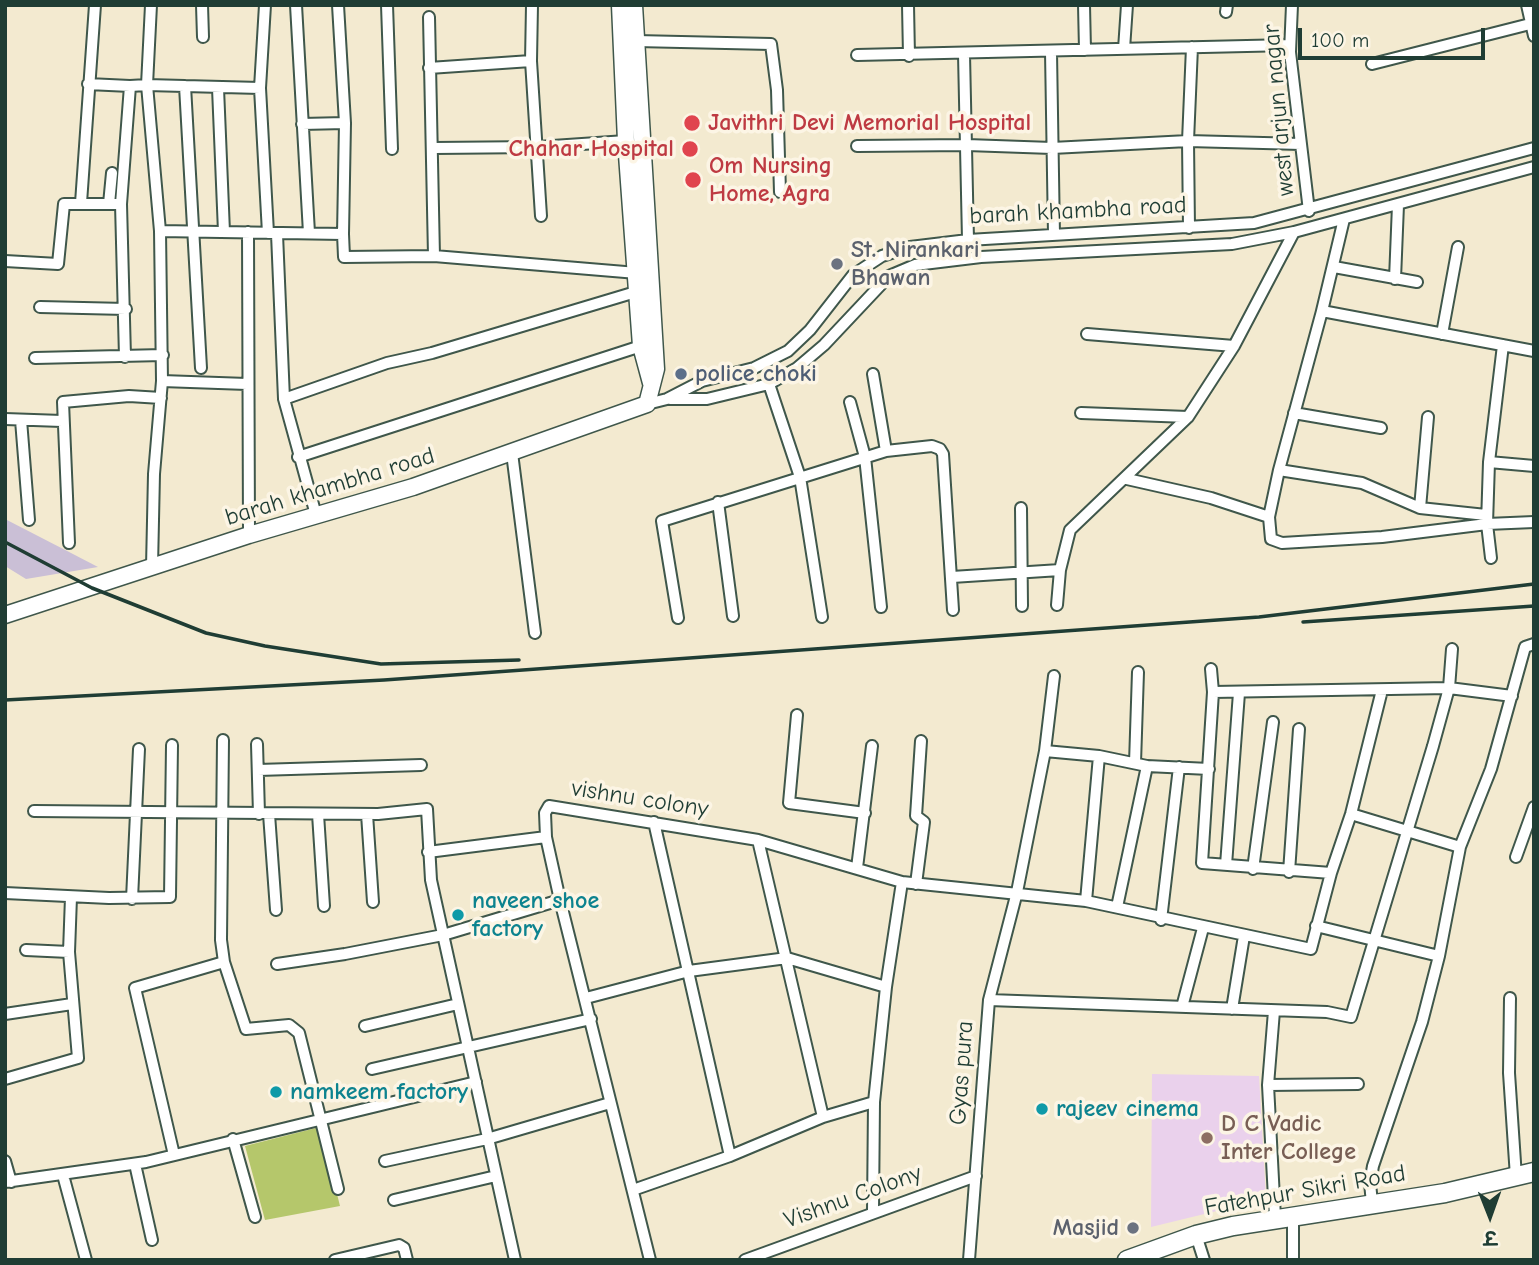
<!DOCTYPE html>
<html>
<head>
<meta charset="utf-8">
<style>
	body { margin:0 }
	#map { position:relative; width:1539px; height:1265px; overflow:hidden; background:#f3ead0; font-family:"Comic Neue","Playpen Sans Deva",sans-serif }
	canvas { display:block }
	.frame { position:absolute; inset:0; border:7px solid #1f3d34; pointer-events:none }
	.north { position:absolute; left:1455px; top:1181px; width:70px; height:70px; -webkit-text-stroke:5px #fcf5e5; paint-order:stroke; rotate:179deg; font-size:19px; font-weight:700; line-height:28px; text-align:center; color:#1f3d34 }
	.north::after { content:''; display:block; margin:auto; width:24px; height:32px; background:#1f3d34; clip-path:polygon(50% 0,100% 100%,50% 72%,0 100%) }
	.scale { position:absolute; left:1298px; top:28px; width:187px; height:32px; box-sizing:border-box; border:4px solid #1f3d34; border-top:0; padding-left:9px; font-size:21px; line-height:24px; white-space:nowrap; color:#1f3d34; -webkit-text-stroke:5px #fcf5e5; paint-order:stroke }
</style>
</head>
<body>
<div id="map">
<canvas width="1539" height="1265"></canvas>
<div class="frame"></div>
<div class="north">उ</div>
<div class="scale">100 m</div>
</div>
<script>
const c = document.querySelector('canvas').getContext('2d');
c.lineJoin = 'round';
function fillPath(path, color) { c.fillStyle = color; c.fill(path, 'evenodd'); }
const shape = rows => new Path2D(rows.map(r => 'M' + r).join(''));
function trace(path, color, width, dash) { c.strokeStyle = color; c.lineWidth = width; c.lineCap = dash ? 'butt' : 'round'; c.setLineDash(dash || []); c.stroke(path); }
function write(font, color, halo, rows, align = 'center') {
  c.font = font + ' "Comic Neue",sans-serif'; c.lineWidth = 7; c.setLineDash([]); c.textBaseline = 'middle'; c.strokeStyle = halo; c.fillStyle = color; for (const [text, x, y, turn = 0] of rows) {
    c.save(); c.translate(x, y); c.rotate((+turn || 0) * Math.PI / 180); c.textAlign = isNaN(turn) ? turn : align; if (halo) c.strokeText(text, 0, 0); c.fillText(text, 0, 0); c.restore();
  }
}
const built = shape([
	[1152,1074,1259,1076,1266,1199,1151,1227]
]);
const industrial = shape([
	[5,519,71,553,98,567,26,579,5,566]
]);
const green = shape([
	[320,1127,340,1206,265,1220,245,1146]
]);
const street = shape([
	[151,5,147,85,260,88],
	[202,5,203,37],
	[265,5,260,88,268,233],
	[296,5,309,233],
	[338,5,345,123],
	[387,5,392,149],
	[532,5,531,61,541,216],
	[908,5,909,56],
	[1084,5,1085,50],
	[1292,5,1290,52,1309,211],
	[1527,5,1534,36],
	[1226,12,1227,5],
	[429,17,434,256],
	[636,41,771,44,777,90,780,192],
	[1124,49,1127,5],
	[1051,52,1054,235],
	[964,54,968,240],
	[857,55,1290,45],
	[1372,64,1534,23],
	[429,68,531,61],
	[88,84,130,86,121,204],
	[130,86,147,85,160,231,162,381],
	[185,86,201,368],
	[218,88,224,232],
	[857,146,967,145,1052,148,1188,141,1301,144],
	[434,148,538,147,626,141],
	[81,203,95,5],
	[109,204,112,173],
	[1344,219,1322,311,1534,351],
	[1189,228,1188,141,1192,47],
	[160,231,343,234,345,123,302,124],
	[248,232,249,535],
	[277,234,284,399,316,515],
	[343,234,344,257,434,256,637,273],
	[5,261,58,264,64,204,121,204,125,357],
	[1334,267,1417,282],
	[1395,279,1398,205],
	[40,307,126,309],
	[1322,311,1279,470,1269,517,1271,539,1282,543,1382,537,1487,524,1491,558],
	[1087,334,1234,346],
	[1442,334,1458,247],
	[1503,345,1489,462,1487,524,1534,522],
	[35,358,163,355],
	[873,374,886,451],
	[769,384,800,477,822,617],
	[284,399,387,363,432,353,639,291],
	[670,399,707,399,769,384,797,368,824,345,889,276,915,265,981,257,1232,244,1294,232,1534,167],
	[850,402,865,457,881,607],
	[647,404,667,399,702,381,754,368,788,351,810,330,853,275,882,256,910,247,968,240,1254,223,1534,148],
	[1081,413,1188,417],
	[1294,413,1381,428],
	[5,419,62,421],
	[21,420,29,520],
	[512,453,535,633],
	[298,457,641,346],
	[1489,462,1534,466],
	[1279,470,1362,483,1420,508,1486,515],
	[1127,479,1211,498,1269,517],
	[718,502,733,616],
	[1021,508,1022,606],
	[1420,508,1428,417],
	[69,543,63,402,129,396,161,398],
	[152,567,154,474,162,381,247,384],
	[952,577,1060,570],
	[1057,605,1060,570,1070,530,1188,417,1234,346,1294,232],
	[678,618,662,521,886,451,932,446,940,449,943,454,953,610],
	[1211,669,1213,692,1202,863,1331,873,1351,814,1382,690],
	[1213,692,1449,688,1512,696],
	[797,715,789,803,865,813],
	[223,740,221,940,224,962,246,1029,289,1025,299,1033,338,1189],
	[257,744,259,814],
	[1045,751,1099,756,1147,766,1209,769],
	[1135,763,1138,672],
	[258,770,421,765],
	[34,811,378,814,427,809,431,880,515,1260],
	[269,814,276,910],
	[318,814,324,906],
	[367,814,373,902],
	[1351,814,1460,847],
	[758,840,823,1117],
	[428,852,546,837],
	[1516,857,1534,807],
	[1226,865,1239,693],
	[857,868,872,746],
	[1253,869,1273,722],
	[1289,872,1299,729],
	[916,884,924,822,916,816,921,741],
	[5,893,109,898,170,897,172,745],
	[132,899,139,749],
	[1086,901,1099,756],
	[1117,907,1147,766],
	[1161,920,1179,767],
	[1316,926,1439,956],
	[26,950,69,952],
	[277,964,345,954,443,935,560,900],
	[586,998,689,971,787,958,886,987],
	[1510,998,1509,1073,1516,1177],
	[989,1000,1327,1012,1351,1017,1433,746,1449,688,1452,649],
	[1182,1007,1203,928],
	[1232,1009,1244,936],
	[5,1014,72,1004],
	[365,1026,458,1004],
	[372,1069,591,1019],
	[5,1079,78,1058,69,952,71,897],
	[1268,1085,1274,1011],
	[233,1139,255,1217],
	[174,1155,135,988,224,962],
	[730,1156,823,1117,874,1102],
	[5,1161,11,1182],
	[385,1161,487,1139,610,1103],
	[135,1164,152,1240],
	[63,1175,86,1260],
	[5,1182,146,1162,476,1082],
	[633,1190,730,1156,654,822],
	[394,1200,496,1176],
	[1372,1203,1370,1183,1373,1166,1422,1022,1439,956,1460,847,1491,769,1525,647,1534,644],
	[873,1211,874,1102,886,987,902,882],
	[1293,1215,1293,1260],
	[1275,1217,1268,1085,1358,1084],
	[1196,1235,1204,1260],
	[335,1260,399,1245,404,1248,407,1260],
	[650,1260,560,900,546,837,545,813,549,806,758,840,902,882,1086,901,1311,949,1331,873],
	[745,1260,976,1176],
	[969,1260,989,1000,1017,892,1045,751,1054,676]
]);
const secondary = shape([
	[620,5,626,141,641,346,651,383],
	[5,615,249,535,413,487,647,404,656,369,634,5]
]);
const primary = shape([
	[1127,1260,1196,1235,1233,1226,1445,1193,1534,1172]
]);
const rail = shape([
	[5,542,92,588,206,633,265,646,381,664,519,660],
	[1303,622,1534,606],
	[5,700,384,680,1259,617,1534,584]
]);
const markers = [
	[692,123,9,"#e0444e"],
	[690,149,9,"#e0444e"],
	[693,180,9,"#e0444e"],
	[837,264,7,"#6b7280"],
	[681,374,7,"#5c6f8a"],
	[458,915,7,"#0f9aa8"],
	[276,1092,7,"#0f9aa8"],
	[1042,1109,7,"#0f9aa8"],
	[1207,1138,7,"#8d6e63"],
	[1133,1228,7,"#6b7280"]
];
const streetNames = [
	["west arjun nagar",1279,110,-95],
	["barah khambha road",1078,211,-3],
	["barah khambha road",330,487,-17],
	["vishnu colony",640,799,9],
	["Gyas pura",962,1073,-86],
	["Fatehpur Sikri Road",1305,1191,-10],
	["Vishnu Colony",853,1197,-20]
];
const healthNames = [
	["Javithri Devi Memorial Hospital",708,123],
	["Chahar Hospital",674,149,"right"],
	["Om Nursing",709,166],
	["Home, Agra",709,194]
];
const worshipNames = [
	["St. Nirankari",851,250],
	["Bhawan",851,278],
	["Masjid",1119,1228,"right"]
];
const serviceNames = [
	["police choki",695,374]
];
const cultureNames = [
	["naveen shoe",472,901],
	["factory",472,929],
	["namkeem factory",290,1092],
	["rajeev cinema",1056,1109]
];
const educationNames = [
	["D C Vadic",1221,1124],
	["Inter College",1221,1152]
];
fillPath(built, '#ead1ec');
fillPath(industrial, '#cabfd6');
fillPath(green, '#b5c76b');
trace(street, '#3f574b', 14);
trace(secondary, '#3f574b', 19);
trace(primary, '#3f574b', 21);
trace(street, '#fff', 10);
trace(secondary, '#fff', 16);
trace(primary, '#fff', 18);
trace(rail, '#1f3d34', 3.5);
for (const [x, y, r, color] of markers) { const dot = new Path2D(); dot.arc(x, y, r, 0, 2 * Math.PI); c.fillStyle = color; c.fill(dot); trace(dot, '#fcf5e5', 2.5); }
write('24px', '#1f3d34', '#fcf5e5', streetNames);
write('bold 24px', '#be3a42', '#fcf5e5', healthNames, 'left');
write('bold 24px', '#5b616d', '#fcf5e5', worshipNames, 'left');
write('bold 24px', '#4e5e75', '#fcf5e5', serviceNames, 'left');
write('bold 24px', '#0d838f', '#fcf5e5', cultureNames, 'left');
write('bold 24px', '#785e54', '#fcf5e5', educationNames, 'left');
</script>
</body>
</html>
